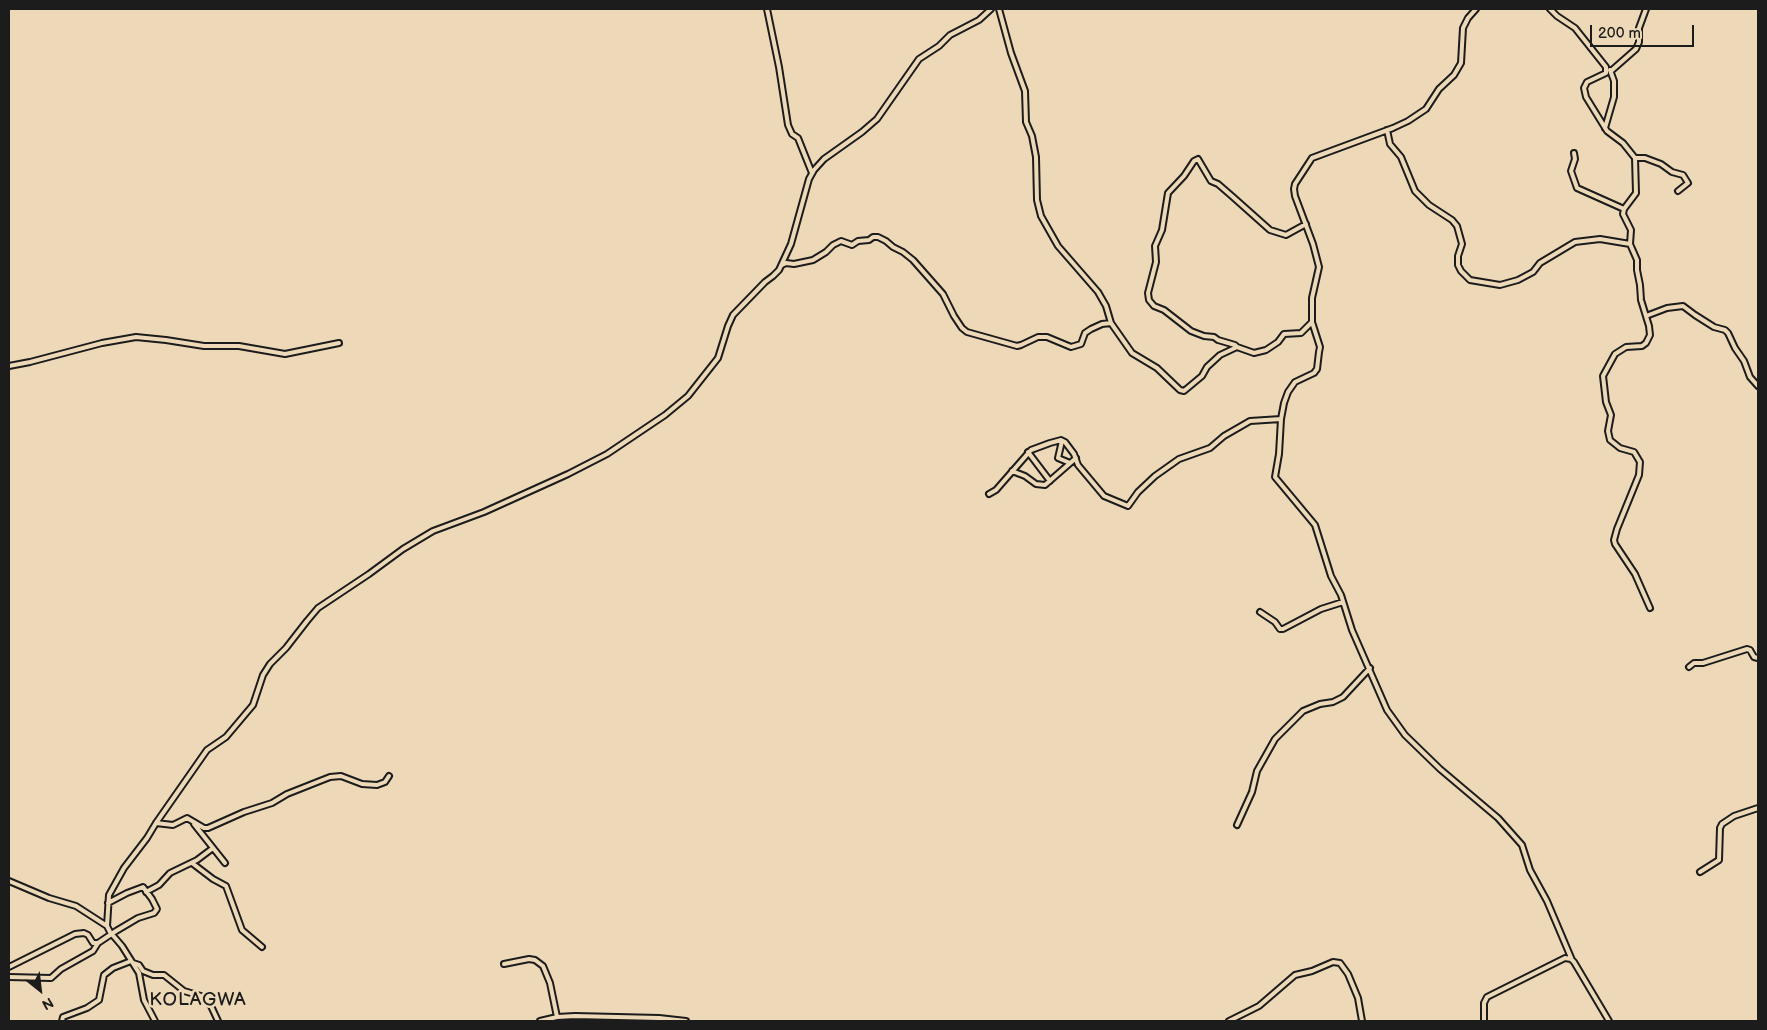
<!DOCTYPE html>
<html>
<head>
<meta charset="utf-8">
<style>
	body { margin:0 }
	#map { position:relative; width:1767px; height:1030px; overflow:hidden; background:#edd9b7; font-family:"Balsamiq Sans",sans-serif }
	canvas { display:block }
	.frame { position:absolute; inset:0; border:10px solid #1c1c1c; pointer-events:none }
	.north { position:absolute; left:15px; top:965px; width:50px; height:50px; -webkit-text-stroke:4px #edd9b7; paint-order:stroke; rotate:151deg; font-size:14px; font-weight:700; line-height:20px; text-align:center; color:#1c1c1c }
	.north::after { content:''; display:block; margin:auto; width:18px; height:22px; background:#1c1c1c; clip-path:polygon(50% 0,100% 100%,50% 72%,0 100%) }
	.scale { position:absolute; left:1590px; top:25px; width:104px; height:22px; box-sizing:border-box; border:2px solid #1c1c1c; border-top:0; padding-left:6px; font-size:15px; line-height:18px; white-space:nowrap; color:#1c1c1c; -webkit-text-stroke:4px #edd9b7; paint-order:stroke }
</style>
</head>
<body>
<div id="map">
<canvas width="1767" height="1030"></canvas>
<div class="frame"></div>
<div class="north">N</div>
<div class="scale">200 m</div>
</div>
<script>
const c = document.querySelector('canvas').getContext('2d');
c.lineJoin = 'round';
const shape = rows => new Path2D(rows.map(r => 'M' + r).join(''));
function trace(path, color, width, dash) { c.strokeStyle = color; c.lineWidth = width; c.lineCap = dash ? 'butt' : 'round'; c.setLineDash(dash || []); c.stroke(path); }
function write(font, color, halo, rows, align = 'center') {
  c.font = font + ' "Balsamiq Sans",sans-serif'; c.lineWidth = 5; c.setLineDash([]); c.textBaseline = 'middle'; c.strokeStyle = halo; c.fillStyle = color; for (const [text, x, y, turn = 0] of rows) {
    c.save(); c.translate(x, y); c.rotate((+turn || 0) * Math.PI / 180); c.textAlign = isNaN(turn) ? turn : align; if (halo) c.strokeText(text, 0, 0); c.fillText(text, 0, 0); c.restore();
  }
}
const minor = shape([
	[767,9,779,67,788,125,792,134,798,138,812,173],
	[999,9,1011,53,1025,91,1026,122,1032,136,1036,157,1037,200,1041,216,1058,246,1098,292,1106,306,1111,323,1132,353,1157,368,1180,390,1184,391,1202,376,1207,367,1220,355,1237,347,1254,353,1266,350,1278,342,1284,334,1301,333,1312,322],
	[1476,9,1468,18,1463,28,1461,63,1454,75,1439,89,1426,109,1408,121,1393,128,1312,158,1295,184,1294,189,1295,196,1313,244,1319,267,1312,298,1312,322,1320,347,1319,352,1317,369,1314,373,1295,382,1288,392,1284,403,1281,419,1279,454,1275,477,1315,525,1331,576,1341,595,1352,630,1387,710,1405,735,1440,769,1498,818,1522,845,1530,870,1547,901,1572,960],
	[1550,9,1557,16,1575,28,1606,67,1606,73,1587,82,1584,88,1586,97,1607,131,1623,143,1635,158,1636,193,1624,209,1623,214,1631,230,1630,244,1637,260,1637,270,1640,285,1641,300,1649,326,1650,335,1646,343,1642,346,1626,347,1615,354,1603,376,1606,402,1611,415,1608,431,1610,440,1620,448,1634,452,1640,462,1639,475,1617,529,1614,540,1615,544,1635,574,1650,608],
	[1611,71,1636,49,1639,42,1639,28,1646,9],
	[1605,128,1614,97,1614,81,1610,70],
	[1387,130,1390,144,1401,157,1415,191,1429,205,1452,220,1457,226,1462,244,1458,256,1458,265,1461,271,1470,280,1500,285,1518,280,1533,272,1540,263,1575,242,1600,239,1630,244],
	[1574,153,1575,159,1571,171,1577,188,1624,209],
	[1635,158,1645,158,1661,164,1672,172,1683,175,1688,183,1678,191],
	[782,265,786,263,794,264,813,260,826,252,833,245,841,241,852,245,858,241,869,240,873,237,878,237,886,241,893,247,903,252,913,260,943,294,954,316,962,328,967,332,1017,346,1021,345,1038,337,1047,337,1071,347,1081,344,1085,333,1091,329,1102,324,1111,323],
	[1646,316,1667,308,1683,306,1695,315,1714,327,1725,330,1728,333,1735,348,1744,361,1750,377,1758,386],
	[1237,347,1235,345,1218,340,1214,337,1204,336,1191,331,1164,310,1154,306,1149,300,1148,293,1156,262,1155,246,1162,230,1168,193,1184,176,1194,161,1198,159,1211,181,1218,184,1233,197,1270,230,1286,235,1306,224],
	[9,366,30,362,102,343,136,337,166,340,204,346,239,346,285,354,339,343],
	[1062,441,1058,458,1070,463],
	[1028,452,1050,481],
	[1012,471,1025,476,1036,484,1045,485,1076,458],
	[989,494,996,490,1031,450,1050,443,1061,440,1065,442,1074,454,1078,465,1104,496,1128,506,1138,492,1155,476,1179,459,1210,448,1224,436,1250,421,1281,419],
	[1260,612,1275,622,1280,629,1283,629,1321,609,1343,602],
	[1689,667,1694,663,1703,663,1747,649,1750,650,1754,657,1758,658],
	[156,823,173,825,187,818,204,828,208,828,244,812,272,803,287,794,330,777,341,776,362,784,377,785,385,782,389,776],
	[194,824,225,863],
	[1237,825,1252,792,1257,771,1275,739,1303,711,1320,704,1333,702,1343,697,1370,668],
	[192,863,213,879,226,886,242,930,262,947],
	[1700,872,1719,860,1720,828,1722,824,1734,816,1758,808],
	[9,881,49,898,76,906,107,926],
	[146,892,159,885,170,873,197,860,213,848],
	[133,963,139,965,143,971,153,975,164,975,184,991,201,996,211,1006,218,1021],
	[504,964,529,959,535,960,543,966,550,983,557,1017],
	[9,967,75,934,84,933,88,935,93,943,98,943],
	[9,977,51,978,61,969,93,951,98,943,116,931,138,918,154,913,157,909,152,899,143,887,127,893,108,903],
	[62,1021,63,1017,87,1008,99,1000,104,975,113,968,131,961],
	[155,1021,144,1000,139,973,122,946,110,932,107,926,109,895,124,868,147,838,156,823,207,750,226,737,253,705,263,675,270,664,286,648,307,621,318,608,369,574,403,549,433,531,484,512,568,474,607,454,665,415,688,396,718,358,728,326,733,315,765,282,773,276,779,270,791,244,809,179,814,170,824,159,862,132,877,119,919,59,939,46,950,35,979,20,991,9],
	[540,1021,557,1017,575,1016,659,1018,686,1021],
	[1229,1021,1259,1006,1295,975,1312,971,1333,962,1340,963,1348,974,1358,998,1362,1021],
	[1484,1021,1484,1003,1487,997,1565,958,1571,959,1574,962,1609,1021]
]);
const quarterNames = [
	["KOLAGWA",198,1000]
];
trace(minor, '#1c1c1c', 8);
trace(minor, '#edd9b7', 4);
c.letterSpacing = '1px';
write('19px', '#1c1c1c', '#edd9b7', quarterNames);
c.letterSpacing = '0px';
</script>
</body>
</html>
